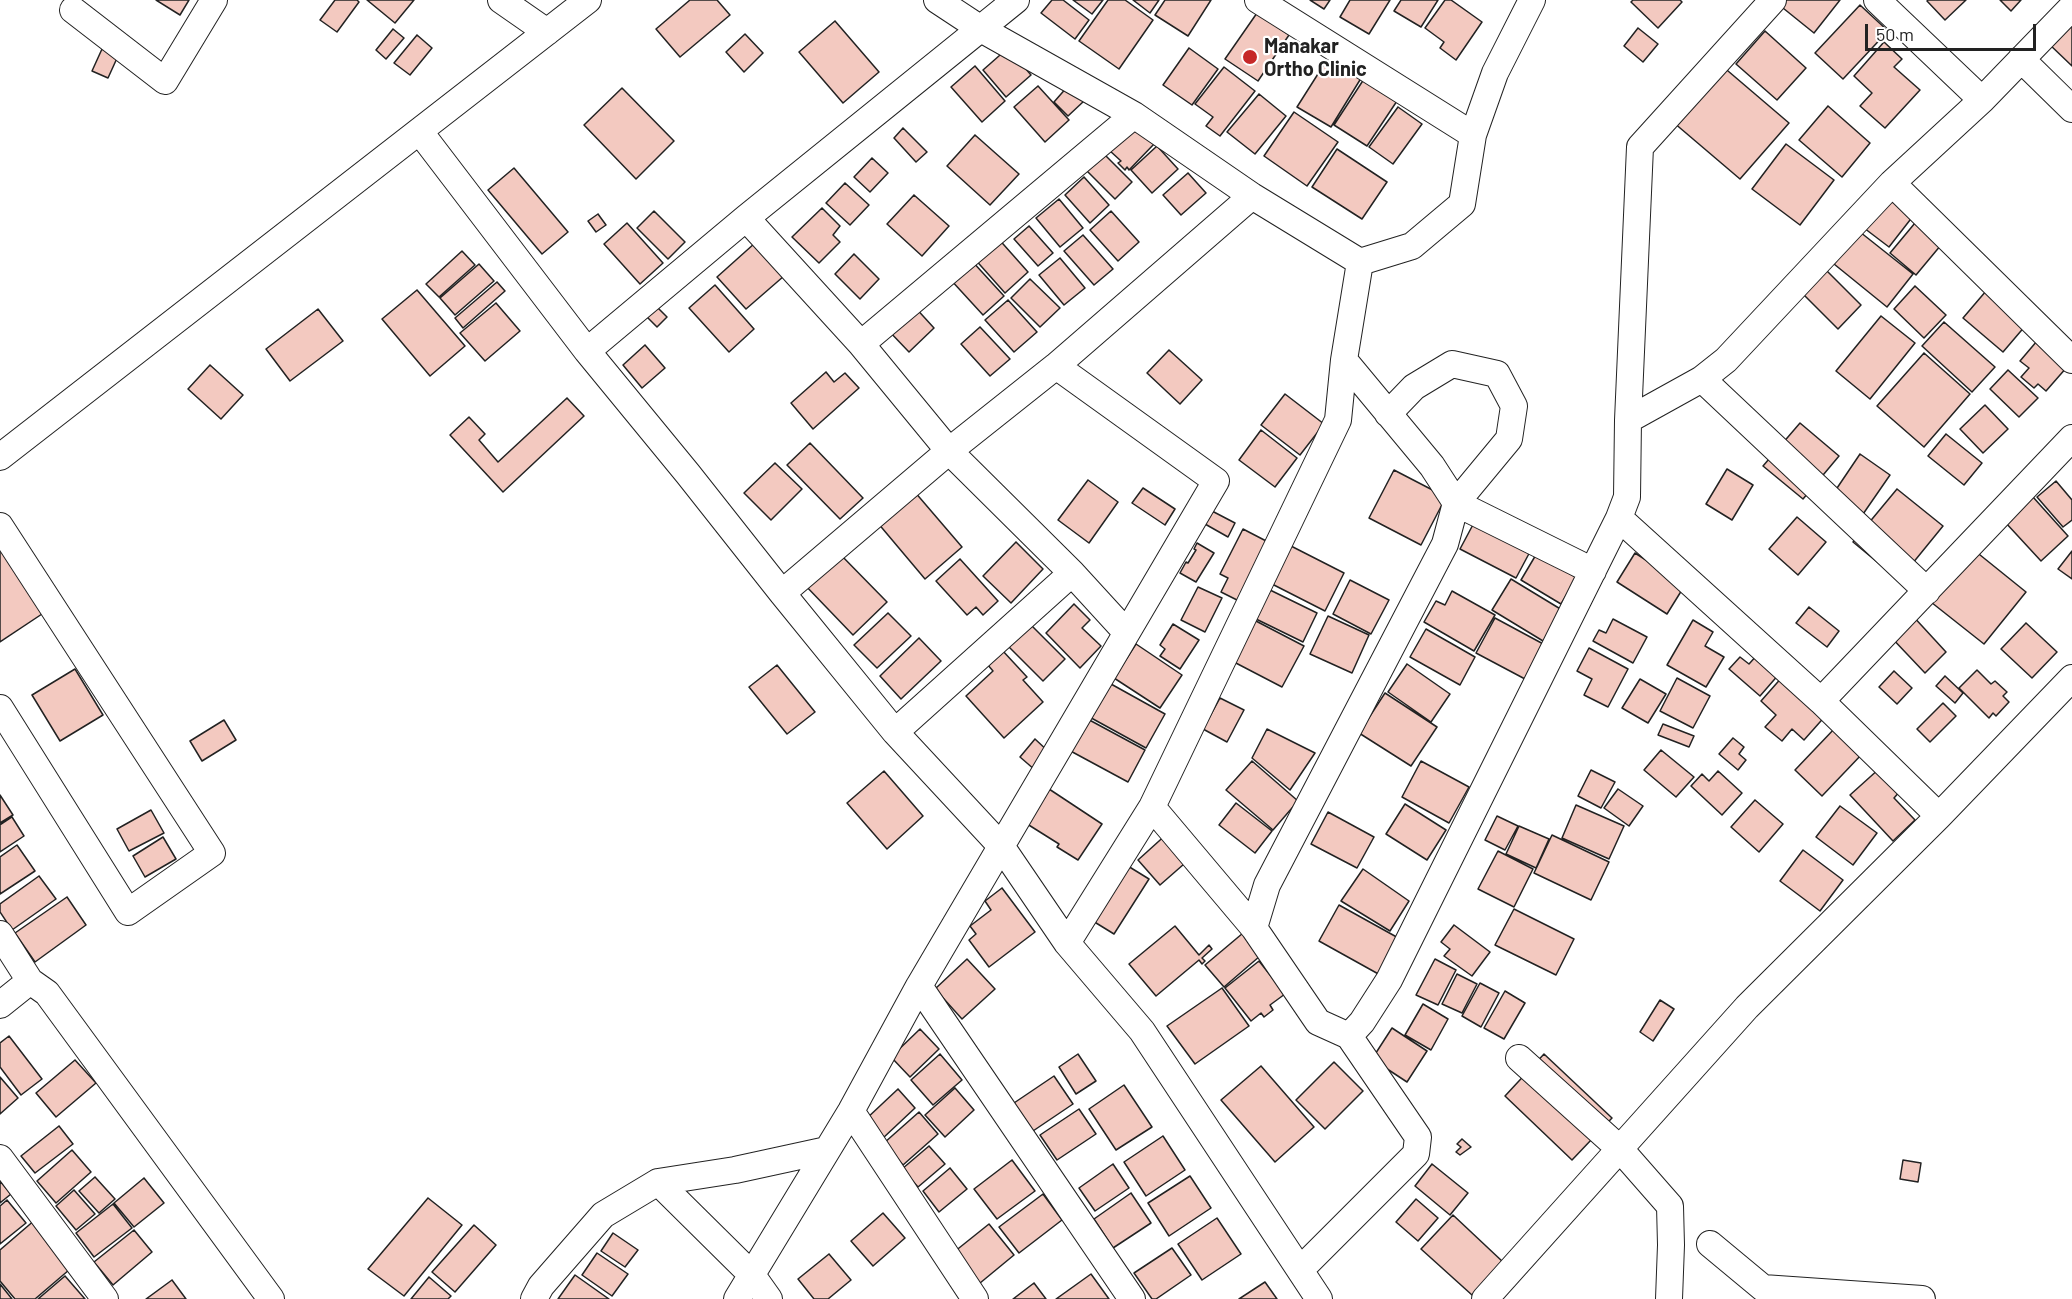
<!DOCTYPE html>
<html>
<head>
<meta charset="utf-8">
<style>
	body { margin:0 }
	#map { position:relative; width:2072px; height:1299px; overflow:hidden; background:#fff; font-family:Barlow,sans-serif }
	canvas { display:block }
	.scale { position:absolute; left:1865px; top:24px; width:171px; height:27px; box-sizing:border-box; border:3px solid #222; border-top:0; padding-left:8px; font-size:18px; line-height:21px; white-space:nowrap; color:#222; -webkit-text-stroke:4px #fff; paint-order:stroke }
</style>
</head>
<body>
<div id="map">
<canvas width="2072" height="1299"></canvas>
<div class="scale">50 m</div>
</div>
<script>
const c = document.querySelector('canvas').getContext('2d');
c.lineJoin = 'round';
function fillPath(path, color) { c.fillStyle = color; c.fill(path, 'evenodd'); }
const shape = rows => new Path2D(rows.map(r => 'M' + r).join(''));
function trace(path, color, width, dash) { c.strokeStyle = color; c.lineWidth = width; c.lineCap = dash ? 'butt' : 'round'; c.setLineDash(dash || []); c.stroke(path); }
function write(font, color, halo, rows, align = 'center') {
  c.font = font + ' Barlow,sans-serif'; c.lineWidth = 4.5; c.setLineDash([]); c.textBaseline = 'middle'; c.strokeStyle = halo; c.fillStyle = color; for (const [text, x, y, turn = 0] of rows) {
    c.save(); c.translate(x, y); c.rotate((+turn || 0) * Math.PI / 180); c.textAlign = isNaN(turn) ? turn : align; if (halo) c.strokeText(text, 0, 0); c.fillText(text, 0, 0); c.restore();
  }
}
const building = shape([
	[156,0,189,0,180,15,156,0],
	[335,0,357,0,359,2,337,32,320,20,335,0],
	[367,0,414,0,395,23,367,0],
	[690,0,717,0,730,15,680,57,656,29,690,0],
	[1052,0,1063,0,1089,20,1075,39,1041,13,1052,0],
	[1073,0,1103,0,1092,14,1073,0],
	[1108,0,1125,0,1153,20,1119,69,1079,41,1108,0],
	[1133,0,1159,0,1150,13,1133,0],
	[1165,0,1211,0,1188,36,1155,15,1165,0],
	[1310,0,1330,0,1324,9,1310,0],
	[1350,0,1390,0,1369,34,1340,17,1350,0],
	[1401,0,1438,0,1421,27,1394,11,1401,0],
	[1445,0,1451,0,1482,22,1456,60,1440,48,1444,42,1425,28,1445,0],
	[1633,0,1680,0,1682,2,1658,28,1631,2,1633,0],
	[1782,0,1840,0,1814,33,1778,4,1782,0],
	[1928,0,1966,0,1945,20,1927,1,1928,0],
	[2000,0,2021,0,2011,11,2000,0],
	[1860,5,1888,31,1843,79,1815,53,1860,5],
	[1257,13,1289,35,1258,81,1225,59,1257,13],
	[2072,18,2072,66,2048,43,2072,18],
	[835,21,879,72,843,103,799,52,835,21],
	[1638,28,1658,44,1643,62,1624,46,1638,28],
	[393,29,404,38,386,59,376,50,393,29],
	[1765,31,1806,68,1777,100,1736,64,1765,31],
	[745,34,763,53,744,72,726,52,745,34],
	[417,35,432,48,410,75,394,63,417,35],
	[1884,42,1902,59,1894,67,1920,90,1885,128,1860,106,1872,93,1854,76,1884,42],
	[1008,48,1031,75,1006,97,983,70,1008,48],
	[1189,48,1218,69,1192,105,1163,85,1189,48],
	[102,49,118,56,108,78,92,71,102,49],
	[1330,55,1363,75,1331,127,1297,107,1330,55],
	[1721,65,1789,123,1740,179,1673,122,1721,65],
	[975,66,1005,101,982,122,951,87,975,66],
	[1224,67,1255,91,1220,136,1206,126,1213,117,1195,104,1224,67],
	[1364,79,1397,101,1367,146,1334,125,1364,79],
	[1038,86,1069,120,1045,142,1014,107,1038,86],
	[1068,86,1084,101,1068,116,1054,102,1068,86],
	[622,88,674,141,636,179,584,125,622,88],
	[1259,94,1286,116,1255,154,1227,132,1259,94],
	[1828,106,1870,143,1842,177,1799,140,1828,106],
	[1398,107,1422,124,1393,164,1369,147,1398,107],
	[1294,112,1338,142,1307,186,1264,156,1294,112],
	[1135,123,1155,143,1129,170,1127,167,1125,170,1118,163,1121,161,1109,150,1135,123],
	[903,128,927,152,916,162,894,138,903,128],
	[975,135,1019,174,990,205,947,166,975,135],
	[1786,144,1834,180,1800,225,1752,189,1786,144],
	[1157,146,1178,169,1152,193,1131,170,1157,146],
	[1337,149,1387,182,1362,219,1312,187,1337,149],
	[1104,154,1132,182,1115,199,1087,171,1104,154],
	[872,158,888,173,870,192,854,177,872,158],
	[514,168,568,232,542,254,488,190,514,168],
	[1188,173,1206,193,1181,215,1163,195,1188,173],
	[1084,177,1109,205,1090,223,1065,195,1084,177],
	[845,183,869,205,850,225,826,203,845,183],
	[1893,192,1917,211,1889,247,1864,228,1893,192],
	[914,195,949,226,922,256,887,224,914,195],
	[1059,199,1083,228,1060,247,1036,218,1059,199],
	[822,208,840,226,833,235,840,242,819,263,792,237,822,208],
	[654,211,685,242,668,259,637,228,654,211],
	[1111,211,1139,242,1118,261,1090,230,1111,211],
	[598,214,606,225,596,232,588,221,598,214],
	[1920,217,1946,239,1916,275,1890,253,1920,217],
	[627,223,663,263,640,284,604,244,627,223],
	[1029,226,1053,253,1038,266,1014,239,1029,226],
	[1860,232,1913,274,1887,307,1834,264,1860,232],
	[1083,235,1113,269,1094,285,1064,251,1083,235],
	[996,236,1028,272,1005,293,973,257,996,236],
	[755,243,784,276,746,309,717,277,755,243],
	[462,251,475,265,439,297,426,284,462,251],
	[854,254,879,279,860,299,835,274,854,254],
	[1060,258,1085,288,1064,305,1039,275,1060,258],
	[971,260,1004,296,983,315,950,279,971,260],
	[479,264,494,281,455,315,440,298,479,264],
	[1826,270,1861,305,1838,329,1803,294,1826,270],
	[1030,279,1060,308,1040,327,1011,298,1030,279],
	[497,282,505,291,463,328,455,318,497,282],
	[1992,284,2032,318,2003,352,1963,318,1992,284],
	[715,285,754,329,729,352,689,308,715,285],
	[1915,286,1946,315,1924,338,1894,309,1915,286],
	[417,290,465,346,430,376,382,319,417,290],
	[1008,300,1037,332,1014,352,985,320,1008,300],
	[496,303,520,331,485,361,460,333,496,303],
	[913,305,934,328,909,352,887,329,913,305],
	[656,306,667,317,657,327,646,316,656,306],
	[318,309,343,341,290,381,266,349,318,309],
	[1881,316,1915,343,1870,399,1836,371,1881,316],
	[1944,322,1995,367,1972,392,1922,346,1944,322],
	[980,327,1010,359,990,376,961,344,980,327],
	[2037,341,2067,367,2046,391,2038,384,2034,388,2021,377,2029,368,2020,361,2037,341],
	[645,345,665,368,642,388,623,365,645,345],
	[1169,350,1202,380,1180,404,1147,373,1169,350],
	[1924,353,1970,394,1924,447,1877,406,1924,353],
	[210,365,243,395,221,419,188,389,210,365],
	[2008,370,2038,398,2019,417,1990,389,2008,370],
	[826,372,834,382,845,373,859,388,813,429,791,403,826,372],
	[1285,394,1324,424,1300,455,1261,425,1285,394],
	[567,398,584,416,503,492,450,435,469,417,485,434,479,440,498,462,567,398],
	[1985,405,2008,429,1983,453,1960,429,1985,405],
	[1800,423,1839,456,1803,499,1763,466,1800,423],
	[1261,430,1297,458,1275,487,1239,460,1261,430],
	[1946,434,1982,463,1964,485,1928,456,1946,434],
	[810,443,863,498,840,519,787,465,810,443],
	[1860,454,1890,475,1861,517,1831,497,1860,454],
	[775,463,802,489,771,520,744,493,775,463],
	[1727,469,1753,485,1732,520,1706,504,1727,469],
	[1394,470,1446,497,1421,545,1369,518,1394,470],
	[1088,480,1118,502,1089,543,1058,520,1088,480],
	[2056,481,2072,500,2072,520,2063,527,2037,497,2056,481],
	[1143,488,1175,509,1165,525,1132,503,1143,488],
	[1897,489,1943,526,1899,580,1853,542,1897,489],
	[914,491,962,547,925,579,877,522,914,491],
	[2033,497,2068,536,2041,561,2005,522,2033,497],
	[1212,511,1235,523,1228,537,1205,524,1212,511],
	[1797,517,1826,542,1798,575,1769,549,1797,517],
	[1476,519,1532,548,1516,578,1460,549,1476,519],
	[1243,529,1270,543,1241,602,1221,592,1228,578,1220,574,1243,529],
	[1959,538,2026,592,1984,644,1917,591,1959,538],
	[1016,542,1043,569,1011,603,983,576,1016,542],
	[1197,543,1214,553,1196,582,1180,573,1186,562,1188,563,1196,550,1194,549,1197,543],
	[0,544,45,612,0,642,0,544],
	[1289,545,1344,573,1325,611,1270,583,1289,545],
	[837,551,887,602,853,635,803,583,837,551],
	[2072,551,2072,579,2058,569,2072,551],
	[1537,553,1577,578,1561,604,1521,580,1537,553],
	[1635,553,1685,585,1667,614,1617,582,1635,553],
	[960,559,998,601,983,615,976,607,967,615,936,581,960,559],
	[1511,579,1567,613,1548,644,1492,610,1511,579],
	[1350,580,1389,600,1371,634,1333,614,1350,580],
	[1198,587,1222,598,1205,632,1181,620,1198,587],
	[1268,589,1317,613,1303,642,1254,618,1268,589],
	[1452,591,1495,615,1474,651,1424,622,1436,601,1445,605,1452,591],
	[1074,604,1090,620,1082,628,1101,646,1080,668,1046,633,1074,604],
	[1809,607,1839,631,1827,647,1796,623,1809,607],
	[888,613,911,636,877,668,854,645,888,613],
	[1911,614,1946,652,1925,673,1889,635,1911,614],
	[1328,616,1369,635,1352,673,1310,654,1328,616],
	[1495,618,1547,646,1525,679,1476,653,1495,618],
	[1613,619,1647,637,1633,663,1593,641,1599,630,1606,633,1613,619],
	[1254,620,1304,646,1282,687,1232,661,1254,620],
	[1693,620,1713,632,1705,646,1724,657,1706,687,1667,665,1693,620],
	[1029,623,1065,659,1043,681,1007,645,1029,623],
	[2026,623,2057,652,2032,678,2001,649,2026,623],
	[1173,624,1199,640,1180,669,1160,656,1165,649,1160,645,1173,624],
	[1426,629,1475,657,1460,685,1410,657,1426,629],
	[919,638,941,661,901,699,880,676,919,638],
	[1136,644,1182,675,1160,708,1114,678,1136,644],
	[1589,648,1628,669,1608,707,1584,695,1592,679,1577,671,1589,648],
	[1002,650,1027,677,1023,680,1043,702,1004,738,966,696,993,671,987,664,1002,650],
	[1758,654,1780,673,1760,696,1729,669,1740,657,1749,664,1758,654],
	[1407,664,1450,694,1431,722,1388,692,1407,664],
	[777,665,815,712,787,734,749,687,777,665],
	[75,669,103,715,60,741,32,695,75,669],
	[1977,670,1991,684,1995,681,2007,692,2003,696,2009,702,1996,716,1993,713,1989,718,1959,688,1977,670],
	[1894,671,1912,688,1897,704,1879,687,1894,671],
	[1784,675,1828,713,1804,740,1792,729,1782,741,1765,727,1776,715,1761,701,1784,675],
	[1945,676,1963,693,1955,703,1936,686,1945,676],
	[1677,678,1710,696,1693,728,1660,711,1677,678],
	[1102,679,1165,714,1146,748,1084,714,1102,679],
	[1640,679,1666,694,1648,723,1622,708,1640,679],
	[1385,693,1437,727,1411,766,1359,733,1385,693],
	[1220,698,1244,710,1227,742,1203,729,1220,698],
	[1943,703,1956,716,1930,742,1917,729,1943,703],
	[1082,716,1145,750,1128,782,1065,748,1082,716],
	[224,720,236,740,202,761,190,741,224,720],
	[1663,724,1694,736,1689,747,1658,735,1663,724],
	[1836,727,1863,753,1822,796,1795,770,1836,727],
	[1267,729,1315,753,1290,790,1252,758,1267,729],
	[1733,738,1744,747,1739,754,1746,760,1738,770,1719,754,1733,738],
	[1035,739,1050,753,1035,770,1020,757,1035,739],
	[1661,750,1694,777,1676,797,1644,770,1661,750],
	[1252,761,1298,801,1273,830,1226,790,1252,761],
	[1421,761,1469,787,1449,823,1402,797,1421,761],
	[1880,768,1901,790,1894,798,1915,820,1893,841,1850,795,1880,768],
	[1591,770,1615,782,1601,808,1578,796,1591,770],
	[884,771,923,816,887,849,847,803,884,771],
	[1718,771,1742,793,1722,815,1691,786,1702,774,1709,781,1718,771],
	[1046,787,1102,824,1078,860,1057,847,1059,844,1024,822,1046,787],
	[1618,789,1643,806,1629,826,1604,808,1618,789],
	[0,795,13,815,0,823,0,795],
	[1755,800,1783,824,1759,852,1731,827,1755,800],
	[1236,803,1272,831,1255,853,1219,825,1236,803],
	[1405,804,1446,830,1427,860,1386,834,1405,804],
	[1576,805,1624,826,1609,859,1562,838,1576,805],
	[1840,806,1877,833,1853,865,1816,837,1840,806],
	[151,810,164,833,129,851,117,829,151,810],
	[1328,812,1374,837,1357,868,1311,844,1328,812],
	[1497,816,1518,826,1505,850,1485,840,1497,816],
	[12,817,24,836,0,852,0,825,12,817],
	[1519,826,1549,839,1536,868,1506,854,1519,826],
	[1169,832,1192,857,1160,885,1138,860,1169,832],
	[1552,835,1609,862,1591,900,1534,873,1552,835],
	[163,837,176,859,145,877,133,856,163,837],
	[17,845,35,871,0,894,0,857,17,845],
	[1803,850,1843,880,1820,911,1780,881,1803,850],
	[1498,851,1533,869,1514,907,1478,889,1498,851],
	[1123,863,1149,879,1114,934,1088,918,1123,863],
	[1363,869,1409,901,1390,931,1341,901,1363,869],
	[39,876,56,899,12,930,0,912,0,904,39,876],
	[1002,888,1035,932,989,967,969,940,976,934,970,926,991,910,985,901,1002,888],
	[67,897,86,925,35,962,15,933,67,897],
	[1339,905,1402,940,1382,976,1319,941,1339,905],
	[1514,909,1574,939,1556,975,1495,945,1514,909],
	[1454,925,1490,952,1472,976,1444,956,1450,949,1441,942,1454,925],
	[1175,926,1199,955,1209,945,1212,949,1202,958,1205,961,1202,964,1199,960,1156,996,1129,964,1175,926],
	[1249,928,1267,950,1224,987,1205,965,1249,928],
	[967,959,995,989,962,1019,935,989,967,959],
	[1435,959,1456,970,1438,1005,1416,995,1435,959],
	[1259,961,1285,994,1270,1005,1273,1010,1264,1017,1261,1013,1251,1021,1225,988,1259,961],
	[1457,974,1477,984,1462,1013,1442,1004,1457,974],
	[1480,983,1499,993,1481,1027,1462,1016,1480,983],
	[1222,988,1249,1026,1195,1064,1167,1026,1222,988],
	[1505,991,1525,1003,1504,1039,1484,1028,1505,991],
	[1660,1000,1674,1009,1653,1041,1640,1032,1660,1000],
	[1423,1004,1448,1019,1431,1050,1405,1035,1423,1004],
	[1392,1028,1427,1051,1407,1082,1372,1059,1392,1028],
	[920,1029,939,1049,910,1077,891,1057,920,1029],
	[9,1036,42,1079,21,1095,0,1067,0,1043,9,1036],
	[940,1054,962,1080,933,1105,911,1080,940,1054],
	[1078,1054,1096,1081,1076,1094,1059,1067,1078,1054],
	[1544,1054,1612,1118,1572,1160,1505,1096,1544,1054],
	[75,1060,96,1083,56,1117,36,1093,75,1060],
	[1334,1062,1363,1091,1325,1129,1296,1100,1334,1062],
	[1261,1066,1314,1127,1275,1162,1221,1100,1261,1066],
	[1054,1076,1073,1104,1030,1133,1011,1105,1054,1076],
	[0,1077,18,1098,0,1114,0,1077],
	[1124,1085,1152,1127,1116,1150,1089,1109,1124,1085],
	[955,1088,974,1110,945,1137,925,1115,955,1088],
	[898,1089,915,1108,882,1139,865,1120,898,1089],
	[1079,1109,1096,1134,1057,1160,1040,1135,1079,1109],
	[919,1112,938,1134,903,1165,884,1143,919,1112],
	[59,1126,73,1144,35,1173,21,1156,59,1126],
	[1163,1136,1185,1170,1146,1196,1124,1162,1163,1136],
	[1462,1139,1471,1147,1460,1155,1456,1152,1461,1147,1457,1144,1462,1139],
	[929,1146,945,1164,918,1187,902,1169,929,1146],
	[72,1150,91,1172,56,1203,37,1181,72,1150],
	[1012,1160,1035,1191,997,1219,974,1189,1012,1160],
	[1903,1160,1921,1163,1918,1182,1900,1179,1903,1160],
	[1113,1164,1129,1188,1095,1211,1079,1188,1113,1164],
	[1432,1164,1468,1193,1450,1215,1415,1186,1432,1164],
	[950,1168,967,1189,939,1212,923,1191,950,1168],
	[1190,1176,1211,1208,1169,1236,1148,1203,1190,1176],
	[95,1177,115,1199,99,1213,79,1191,95,1177],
	[144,1178,164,1203,134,1227,114,1203,144,1178],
	[0,1181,11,1194,0,1203,0,1181],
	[74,1190,95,1214,76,1230,56,1206,74,1190],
	[1131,1193,1151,1223,1113,1248,1094,1219,1131,1193],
	[1043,1194,1062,1220,1019,1253,999,1227,1043,1194],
	[428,1198,462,1225,404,1296,368,1269,428,1198],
	[1416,1199,1438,1218,1418,1241,1396,1222,1416,1199],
	[7,1200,26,1223,0,1244,0,1206,7,1200],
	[113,1204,132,1228,94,1257,76,1233,113,1204],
	[883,1213,905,1238,873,1266,851,1241,883,1213],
	[1453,1215,1503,1262,1472,1295,1421,1249,1453,1215],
	[1217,1218,1241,1254,1202,1280,1178,1244,1217,1218],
	[36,1219,76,1264,35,1299,15,1299,0,1281,0,1250,36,1219],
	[989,1224,1014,1255,974,1288,949,1256,989,1224],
	[474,1225,496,1245,455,1292,432,1272,474,1225],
	[134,1230,152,1252,113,1285,94,1262,134,1230],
	[613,1233,638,1250,625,1267,601,1251,613,1233],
	[1172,1248,1191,1275,1156,1299,1152,1299,1134,1273,1172,1248],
	[597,1253,628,1274,612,1296,582,1275,597,1253],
	[829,1254,851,1280,828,1299,814,1299,798,1279,829,1254],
	[1091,1274,1109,1299,1056,1299,1091,1274],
	[575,1275,609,1299,558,1299,575,1275],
	[65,1276,85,1299,38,1299,65,1276],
	[429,1277,451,1296,448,1299,411,1299,429,1277],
	[172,1280,186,1299,146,1299,172,1280],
	[1265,1282,1277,1299,1239,1299,1265,1282],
	[1034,1283,1046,1299,1013,1299,1034,1283],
	[0,1284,12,1299,0,1299,0,1284]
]);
const minor = shape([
	[501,0,547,32],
	[937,0,981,29,1134,115,1252,196,1360,262],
	[1258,0,1473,135],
	[1773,0,1640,147,1628,420,1627,497,1619,518,1821,701,1939,816],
	[1877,0,1982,100],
	[73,10,165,81,214,0],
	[2021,59,2072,109],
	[420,132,587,351,688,474,782,593,895,732,1001,846,1067,943,1142,1031,1319,1299],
	[1892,183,2072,360],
	[746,218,861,344,949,451,1072,573,1126,632],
	[861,344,1134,115],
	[587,351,746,218,1016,0],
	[1344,360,1432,466,1456,503,1445,544,1267,885,1254,928,1318,1022,1349,1036,1362,1022,1389,980,1619,518],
	[1702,379,1927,591],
	[1388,414,1414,387,1452,364,1497,374,1514,406,1509,439,1456,503,1593,571],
	[1628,420,1702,379,1726,360,1892,183,1982,100,2072,7],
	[0,457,588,0],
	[0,526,212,853,128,912,0,708],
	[782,593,949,451,1056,366,1252,196],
	[1821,701,2072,438],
	[895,732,1072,573],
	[1152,807,1254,928],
	[0,934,30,981,47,993,271,1299],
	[1067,943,1152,807,1338,420,1344,360,1360,262,1412,246,1462,204,1473,135,1495,73,1532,0],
	[919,986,1132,1299],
	[0,1005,30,981],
	[1519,1058,1620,1149,1670,1206,1671,1245,1669,1299],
	[851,1111,975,1299],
	[0,1158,105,1299],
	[658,1182,752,1275,769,1299],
	[1710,1244,1763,1288,1922,1299],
	[1300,1270,1416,1154,1418,1137,1349,1036],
	[534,1299,541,1286,603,1215,658,1182,735,1170,827,1150],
	[737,1299,851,1111,919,986,1216,481,1056,366],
	[1485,1299,1747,1007,1939,816,2072,678]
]);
const markers = [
	[1250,57,8,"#c62828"]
];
const poiNames = [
	["Manakar",1264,46],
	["Ortho Clinic",1264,69]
];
fillPath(building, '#f3c9c0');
trace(building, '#222', 1.5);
trace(minor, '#222', 28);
trace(minor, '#fff', 26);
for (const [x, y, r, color] of markers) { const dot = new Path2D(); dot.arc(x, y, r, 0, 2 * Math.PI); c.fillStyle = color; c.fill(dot); trace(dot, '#fff', 2); }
write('bold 20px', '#222', '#fff', poiNames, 'left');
</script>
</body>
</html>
